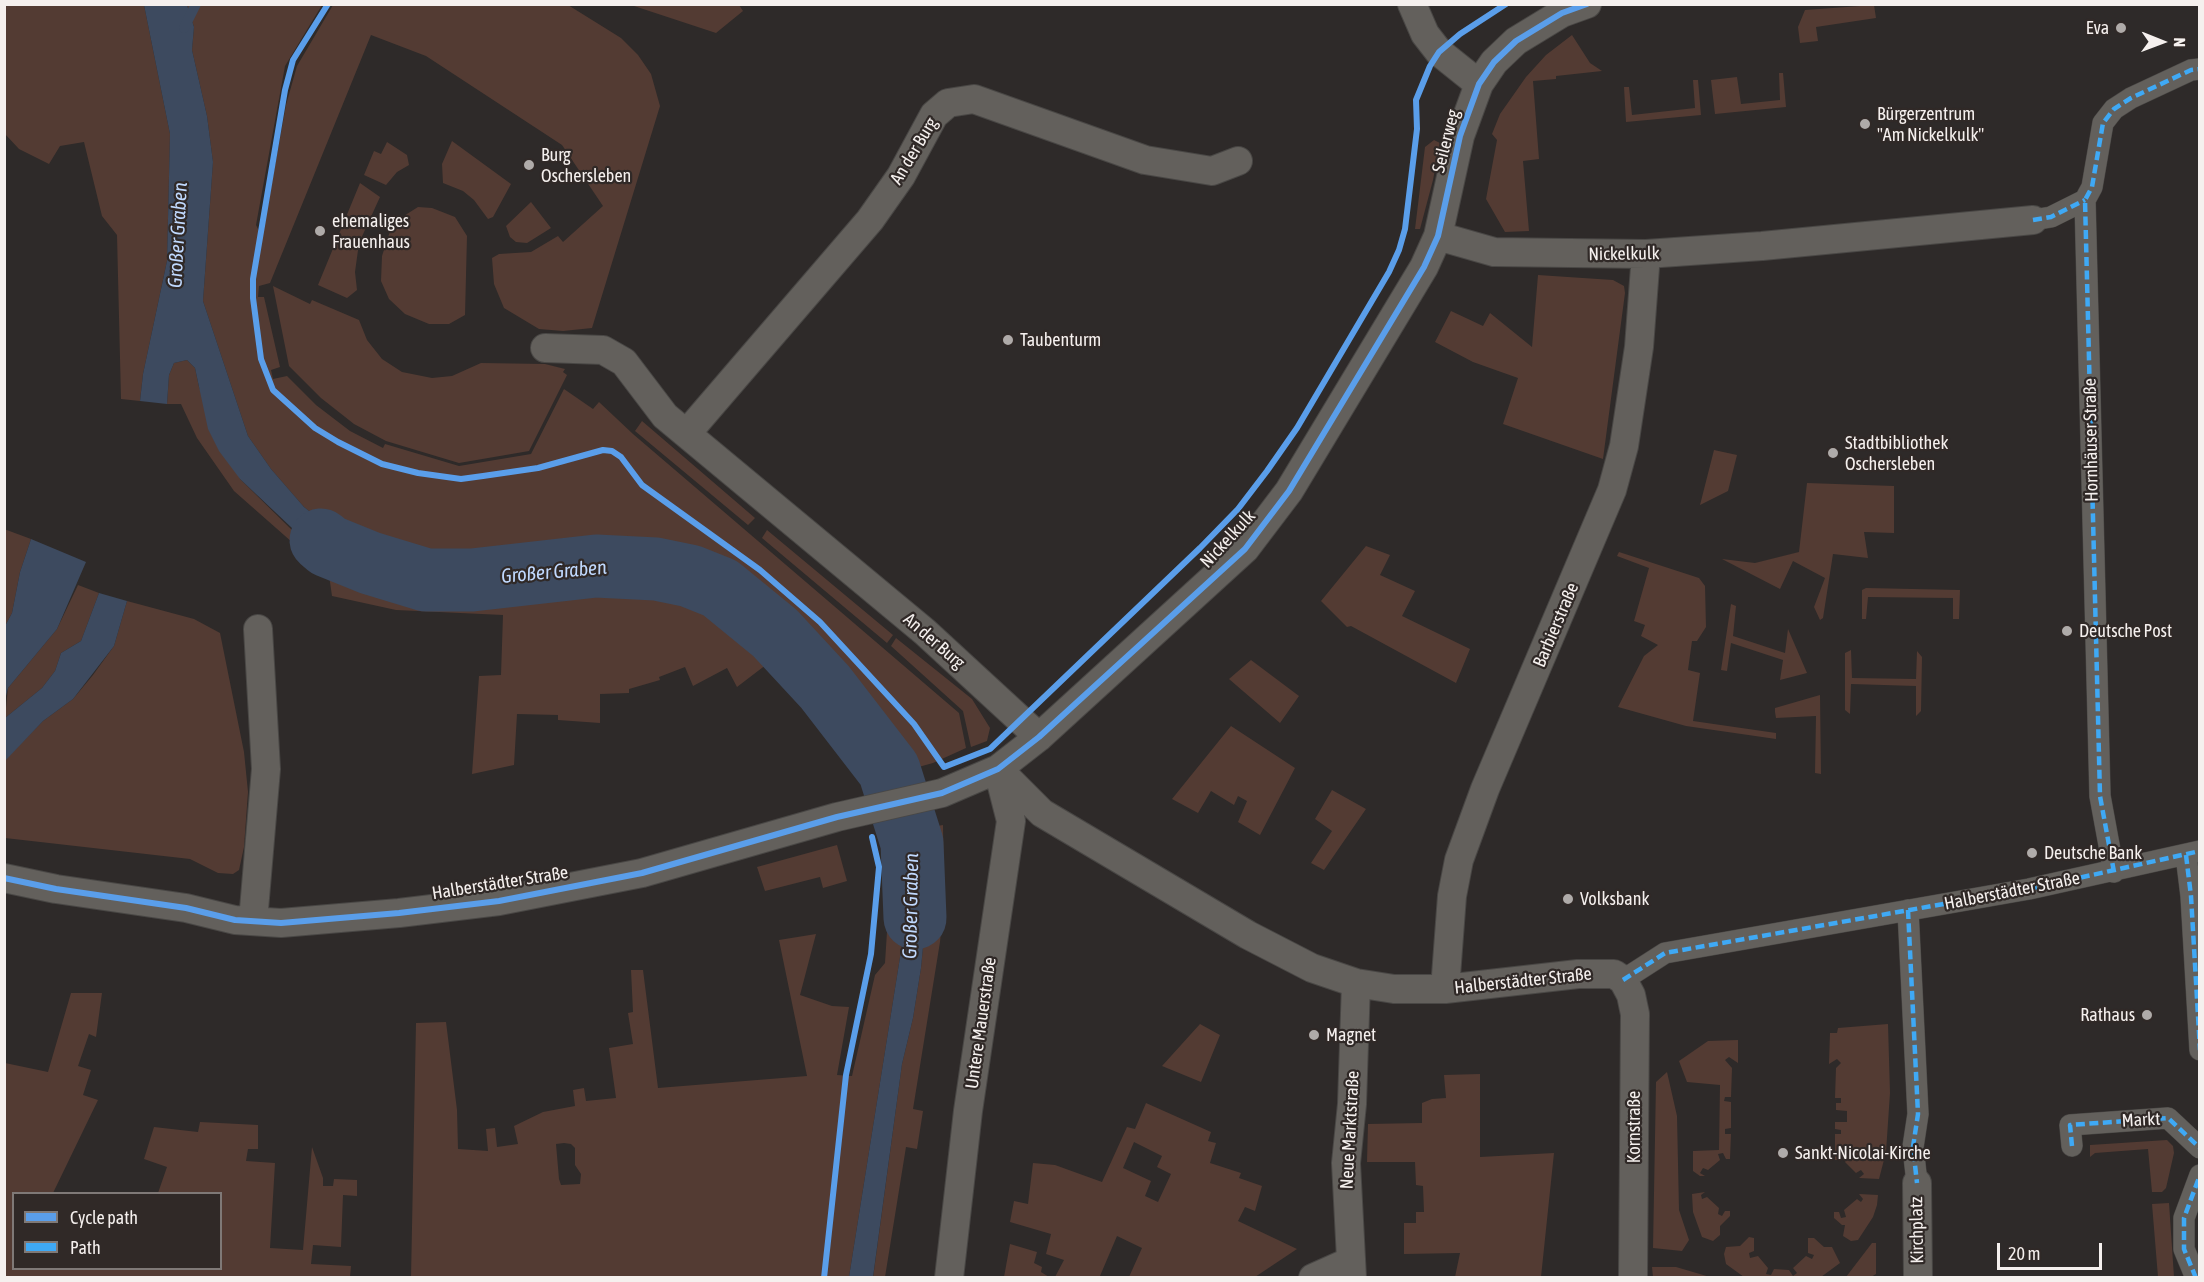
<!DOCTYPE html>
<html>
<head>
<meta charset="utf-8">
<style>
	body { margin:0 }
	#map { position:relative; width:2204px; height:1282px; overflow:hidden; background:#2e2a29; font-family:"Asap Condensed",sans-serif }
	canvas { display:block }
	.frame { position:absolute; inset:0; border:6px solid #f5f0ee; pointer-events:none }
	.legend { position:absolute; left:12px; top:1192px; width:210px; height:78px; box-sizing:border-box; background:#302927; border:2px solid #7f7977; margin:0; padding:8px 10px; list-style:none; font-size:18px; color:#f5f0ee }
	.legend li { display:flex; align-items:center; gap:12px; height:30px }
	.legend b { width:30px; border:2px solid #7f7977 }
	.north { position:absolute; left:2132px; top:12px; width:60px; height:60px; -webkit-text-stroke:4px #302927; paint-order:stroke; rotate:91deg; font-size:16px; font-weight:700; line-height:24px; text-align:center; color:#f5f0ee }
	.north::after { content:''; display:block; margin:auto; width:21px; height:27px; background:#f5f0ee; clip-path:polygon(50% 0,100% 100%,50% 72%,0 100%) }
	.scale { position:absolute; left:1997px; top:1243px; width:105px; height:27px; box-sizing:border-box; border:3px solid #f5f0ee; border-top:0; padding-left:8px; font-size:18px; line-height:21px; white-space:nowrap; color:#f5f0ee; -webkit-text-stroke:4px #302927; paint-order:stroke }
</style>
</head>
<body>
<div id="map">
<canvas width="2204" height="1282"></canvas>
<div class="frame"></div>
<ul class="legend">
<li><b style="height:8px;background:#5a9eea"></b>Cycle path</li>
<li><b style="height:8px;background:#3fa9f5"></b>Path</li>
</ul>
<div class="north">N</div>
<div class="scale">20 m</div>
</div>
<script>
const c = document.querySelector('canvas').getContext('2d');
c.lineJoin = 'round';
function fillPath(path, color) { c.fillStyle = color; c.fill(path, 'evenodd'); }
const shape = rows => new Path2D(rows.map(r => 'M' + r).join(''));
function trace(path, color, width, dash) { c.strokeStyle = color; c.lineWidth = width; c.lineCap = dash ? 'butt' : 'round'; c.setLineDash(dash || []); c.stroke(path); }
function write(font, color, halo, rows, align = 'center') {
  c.font = font + ' "Asap Condensed",sans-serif'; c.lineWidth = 4.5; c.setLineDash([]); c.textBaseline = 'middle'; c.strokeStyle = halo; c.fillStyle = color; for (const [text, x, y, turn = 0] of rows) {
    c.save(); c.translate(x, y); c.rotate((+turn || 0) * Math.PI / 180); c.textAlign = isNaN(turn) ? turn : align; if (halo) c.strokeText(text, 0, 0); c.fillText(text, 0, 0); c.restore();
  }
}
const green = shape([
	[5,5,144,5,170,134,167,261,143,374,140,401,121,399,117,235,102,216,84,142,60,146,49,164,19,149,5,134],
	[187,5,322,5,285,66,256,225,262,237,286,105,297,66,333,5,568,5,621,38,638,55,651,74,660,106,592,328,563,331,539,329,504,308,494,284,492,258,499,254,531,252,558,236,563,242,603,206,562,145,426,56,371,35,270,283,259,286,258,297,264,297,280,367,271,370,273,379,287,376,316,405,350,431,383,448,385,444,459,466,531,454,564,389,593,409,599,402,633,434,959,713,966,748,933,763,868,781,840,738,771,661,737,687,727,668,693,686,685,667,659,677,660,680,629,689,629,693,600,694,600,723,558,720,558,715,517,714,514,765,472,774,479,676,501,675,503,615,396,610,332,596,327,561,318,565,234,491,197,438,181,404,167,404,169,375,174,363,187,360,195,368,199,387,240,479,294,532,327,561,403,557,340,535,304,507,271,469,248,436,203,301,213,162,207,116,192,50,194,27],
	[631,5,739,5,743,11,716,33],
	[1874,5,1876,18,1816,27,1818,41,1800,43,1798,27,1805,10],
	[1572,35,1590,63,1602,71,1556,76,1556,79,1533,81,1539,159,1523,161,1529,231,1505,232,1486,199,1497,140,1492,134,1500,114,1526,77,1546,55],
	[1779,73,1783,73,1786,107,1715,114,1711,80,1737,77,1741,104,1780,100],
	[1693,80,1698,80,1701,115,1626,122,1624,87,1629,87,1632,115,1695,108],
	[1434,140,1440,143,1433,180,1420,229,1415,229,1425,147],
	[452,141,511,184,493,217,488,219,474,200,463,191,443,183,442,164],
	[387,142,407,155,409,165,397,172,386,185,364,175,374,151,381,154],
	[360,183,380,197,359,243,355,272,357,290,347,298,318,285],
	[531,202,551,228,527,243,516,242,510,237,506,226],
	[418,207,432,208,455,217,467,236,465,315,449,324,429,324,405,314,389,299,381,281,382,256,391,228,399,219],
	[1538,275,1613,280,1624,286,1625,293,1603,459,1503,424,1518,378,1473,362,1435,342,1451,311,1483,326,1490,313,1532,347],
	[273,286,310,304,312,300,359,320,367,340,382,359,402,372,432,378,452,376,481,363,545,364,565,369,563,372,567,375,529,451,459,463,386,441,354,424,321,398,289,366],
	[642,421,755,518,748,525,635,431],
	[1714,450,1737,455,1728,491,1700,505],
	[1807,483,1894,486,1894,533,1864,532,1868,558,1833,554,1823,618,1820,620,1814,607,1825,578,1793,561,1780,589,1722,559,1755,563,1799,552],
	[4,529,31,539,20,572,12,613,5,626],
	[767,530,893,635,887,643,762,538],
	[1366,546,1390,555,1380,575,1415,591,1402,616,1470,649,1456,683,1351,626,1347,627,1321,601],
	[1619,552,1699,578,1705,586,1706,627,1697,641,1692,641,1688,670,1700,673,1693,721,1776,733,1776,739,1686,726,1618,707,1644,656,1658,645,1641,636,1645,625,1634,621,1649,568,1617,556],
	[78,585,99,593,81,641,61,653,55,671,42,688,5,718,8,688,57,629],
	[1866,588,1960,590,1959,619,1953,619,1953,598,1868,597,1866,619,1862,619,1862,590],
	[127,601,194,619,220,633,244,752,248,792,244,847,239,870,233,874,218,873,190,859,5,838,4,761,43,721,73,699,93,675,114,646],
	[1731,604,1736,606,1733,636,1785,653,1788,629,1807,673,1780,680,1783,660,1731,643,1727,671,1721,670],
	[896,638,972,699,990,728,987,741,971,747,963,711,891,646],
	[1851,650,1852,678,1916,679,1917,651,1922,657,1921,711,1916,716,1916,686,1851,684,1850,714,1845,710,1845,653],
	[1251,660,1299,696,1280,723,1229,679],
	[1820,695,1821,774,1815,773,1816,716,1776,718,1775,712,1775,708],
	[1231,726,1295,768,1260,835,1238,822,1247,801,1238,796,1234,805,1211,791,1198,813,1172,799],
	[1332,790,1366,809,1324,870,1311,863,1332,831,1315,819],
	[943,825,944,899,940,942,913,1109,923,1111,917,1149,906,1147,885,1277,873,1278,902,1064,913,1018,921,968,927,905,926,828],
	[899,836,906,884,905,926,849,1277,411,1278,416,1023,446,1022,457,1110,458,1149,488,1151,486,1129,495,1128,497,1147,518,1144,514,1126,543,1112,575,1106,573,1090,584,1088,586,1101,616,1098,609,1048,633,1044,628,1013,633,1012,631,970,643,970,658,1088,807,1076,779,940,816,934,800,995,832,1006,849,1007,837,1075,852,1076,875,975,885,963,889,900,886,839],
	[564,1143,571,1144,575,1148,575,1165,581,1174,580,1184,561,1185,559,1179,556,1144],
	[837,845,847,881,823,888,820,877,765,891,757,867],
	[71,993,102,993,96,1037,89,1034,78,1066,91,1070,83,1095,98,1100,53,1193,14,1194,14,1268,220,1268,220,1194,158,1193,167,1167,144,1159,154,1127,198,1132,200,1122,258,1125,258,1149,248,1149,246,1161,275,1163,270,1248,303,1250,312,1147,323,1178,323,1186,333,1186,334,1179,357,1180,357,1196,343,1195,341,1247,313,1245,311,1264,351,1266,350,1277,5,1277,5,1063,48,1072],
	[1200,1024,1220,1035,1201,1082,1162,1066],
	[1888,1024,1890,1093,1886,1152,1879,1179,1859,1178,1864,1174,1861,1170,1856,1173,1845,1162,1847,1157,1843,1154,1840,1160,1835,1160,1835,1134,1841,1134,1841,1130,1835,1129,1835,1122,1847,1122,1847,1111,1836,1110,1836,1103,1841,1103,1841,1098,1835,1098,1836,1068,1841,1063,1837,1059,1829,1064,1830,1033,1837,1033,1838,1028],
	[1738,1040,1738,1063,1729,1057,1725,1060,1732,1068,1731,1097,1725,1097,1724,1101,1731,1102,1731,1128,1725,1129,1725,1134,1731,1134,1730,1159,1726,1159,1723,1153,1718,1154,1720,1160,1708,1170,1703,1168,1700,1173,1705,1176,1700,1176,1693,1171,1693,1151,1719,1150,1720,1085,1687,1082,1679,1061,1708,1041],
	[1667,1072,1677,1116,1679,1210,1689,1240,1682,1251,1653,1248,1656,1082],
	[1480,1074,1480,1157,1554,1153,1541,1277,1455,1277,1460,1253,1404,1254,1404,1223,1416,1223,1416,1212,1424,1212,1423,1186,1416,1185,1415,1162,1367,1162,1368,1124,1422,1123,1422,1103,1432,1099,1446,1098,1444,1075],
	[1146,1103,1211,1132,1208,1141,1216,1143,1210,1163,1241,1173,1239,1178,1262,1186,1255,1211,1245,1207,1238,1221,1297,1249,1255,1277,1129,1277,1142,1248,1117,1236,1100,1276,1102,1277,1055,1277,1064,1260,1046,1254,1051,1234,1010,1222,1014,1201,1028,1204,1033,1163,1055,1165,1102,1182,1127,1127,1135,1129],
	[1134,1142,1162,1156,1157,1167,1171,1174,1158,1202,1145,1196,1151,1181,1123,1168],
	[2167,1140,2173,1146,2174,1153,2166,1188,2162,1192,2152,1192,2148,1149,2095,1153,2090,1157,2090,1145],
	[1705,1192,1701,1195,1702,1199,1707,1197,1719,1208,1718,1214,1722,1216,1725,1211,1730,1211,1730,1216,1720,1226,1720,1235,1713,1241,1702,1237,1693,1212,1692,1194],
	[1859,1194,1878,1195,1877,1205,1873,1217,1858,1240,1851,1241,1843,1236,1845,1225,1842,1225,1834,1218,1834,1212,1839,1212,1841,1218,1846,1217,1844,1210,1857,1199,1861,1202,1863,1199],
	[2169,1203,2174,1277,2158,1277,2152,1204],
	[1749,1237,1754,1238,1754,1251,1749,1253,1750,1258,1758,1256,1768,1268,1766,1274,1771,1275,1774,1269,1789,1270,1793,1276,1797,1273,1793,1268,1806,1256,1812,1259,1814,1255,1808,1253,1808,1238,1814,1238,1824,1247,1832,1247,1840,1263,1821,1277,1744,1277,1726,1264,1724,1254,1726,1247,1740,1246],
	[1872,1243,1876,1243,1876,1274,1871,1277,1846,1277],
	[1010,1244,1037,1252,1034,1263,1042,1267,1041,1272,1049,1277,1004,1277],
	[1652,1267,1676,1267,1710,1277,1653,1277]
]);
const water = shape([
	[144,5,187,5,194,27,192,50,207,116,213,162,203,301,248,436,271,469,304,507,340,535,403,557,399,572,367,576,327,561,240,479,219,451,208,429,195,368,187,360,174,363,169,375,167,404,140,401,143,374,167,261,170,134],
	[31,539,86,562,57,629,8,688,5,700,5,626,12,613,20,572],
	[99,593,127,601,114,646,73,699,43,721,5,761,5,718,42,688,55,671,61,653,81,641],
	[926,828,927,905,921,968,913,1018,902,1064,873,1277,849,1277,905,926,906,884,899,836]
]);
const stream = shape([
	[184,28,196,4]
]);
const river = shape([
	[321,540,328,546,370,563,426,580,472,580,596,566,656,569,690,576,720,588,775,633,825,687,889,770,912,843,915,918]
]);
const pedestrian = shape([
	[2033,220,2051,217,2085,200],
	[2186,855,2191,896,2200,1050],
	[2114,872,2100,796,2085,200,2092,187,2103,123,2114,109,2131,98,2191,70,2200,69],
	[1908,910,1918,1114,1913,1147,1917,1183],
	[1623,980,1665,953,2029,889,2200,851],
	[2072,1146,2070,1125,2168,1118,2200,1148],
	[2196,1278,2184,1249,2184,1218,2200,1175]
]);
const minor = shape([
	[1412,4,1425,34,1439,52,1479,84],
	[1438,236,1494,252,1646,254,1762,246,2033,220],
	[545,348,603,350,624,362,665,416,925,632,1039,737],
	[687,433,870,220,901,176,934,115,948,103,974,99,1145,160,1212,171,1238,161],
	[998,769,1042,813,1248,935,1312,968,1356,983,1394,989,1445,989,1578,974,1614,974,1623,980,1631,995,1635,1014,1633,1278],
	[4,878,56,889,186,908,235,920,281,923,399,913,499,901,642,873,837,817,942,793,998,769,1039,737,1245,549,1289,491,1424,267,1438,236,1460,136,1479,84,1494,62,1516,41,1562,13,1587,4],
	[253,921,266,769,258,629],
	[1445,989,1452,896,1459,860,1485,789,1612,490,1624,446,1639,347,1646,254],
	[1917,1183,1918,1278],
	[949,1278,968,1111,1011,821,998,770],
	[1313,1278,1351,1261],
	[1352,1278,1346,1163,1352,1104,1356,983]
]);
const quiet = shape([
	[2033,220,2051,217,2085,200],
	[2186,855,2191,896,2200,1050],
	[2114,872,2100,796,2085,200,2092,187,2103,123,2114,109,2131,98,2191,70,2200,69],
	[1908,910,1918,1114,1913,1147,1917,1183],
	[1623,980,1665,953,2029,889,2200,851],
	[2072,1146,2070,1125,2168,1118,2200,1148],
	[2196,1278,2184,1249,2184,1218,2200,1175]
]);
const cycleway = shape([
	[328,4,293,60,285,90,253,279,253,298,261,359,273,390,315,428,338,442,382,464,418,473,461,479,483,476,538,468,603,450,612,451,621,457,642,485,760,570,820,622,914,724,944,767,990,749,1200,548,1238,509,1267,471,1297,428,1389,272,1399,250,1405,229,1417,129,1416,100,1430,66,1439,52,1460,34,1506,4],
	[4,878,56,889,186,908,235,920,281,923,399,913,499,901,642,873,837,817,942,793,998,769,1039,737,1245,549,1289,491,1424,267,1438,236,1460,136,1479,84,1494,62,1516,41,1562,13,1587,4],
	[824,1278,846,1075,871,954,879,867,872,837]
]);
const markers = [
	[2121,28,6,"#afaba9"],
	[1865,124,6,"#afaba9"],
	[529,165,6,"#afaba9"],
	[320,231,6,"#afaba9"],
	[1008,340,6,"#afaba9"],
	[1833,453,6,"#afaba9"],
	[2067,631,6,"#afaba9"],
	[2032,853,6,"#afaba9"],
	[1568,899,6,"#afaba9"],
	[2147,1015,6,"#afaba9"],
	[1314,1035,6,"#afaba9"],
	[1783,1153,6,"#afaba9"]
];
const poiNames = [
	["Eva",2109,28,"right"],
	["Bürgerzentrum",1877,114],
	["\"Am Nickelkulk\"",1877,135],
	["Burg",541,155],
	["Oschersleben",541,176],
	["ehemaliges",332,221],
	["Frauenhaus",332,242],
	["Taubenturm",1020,340],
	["Stadtbibliothek",1845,443],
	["Oschersleben",1845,464],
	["Deutsche Post",2079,631],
	["Deutsche Bank",2044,853],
	["Volksbank",1580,899],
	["Rathaus",2135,1015,"right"],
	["Magnet",1326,1035],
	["Sankt-Nicolai-Kirche",1795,1153]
];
const streetNames = [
	["Seilerweg",1446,141,-76],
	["An der Burg",914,151,-59],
	["Nickelkulk",1624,254,-1],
	["Hornhäuser Straße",2091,440,-91],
	["Nickelkulk",1228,539,-47],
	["Barbierstraße",1556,625,-67],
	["An der Burg",934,641,41],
	["Halberstädter Straße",500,883,-9],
	["Halberstädter Straße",2012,891,-11],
	["Halberstädter Straße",1523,981,-6],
	["Untere Mauerstraße",981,1023,-82],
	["Markt",2141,1120,-3],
	["Kornstraße",1634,1127,-90],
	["Neue Marktstraße",1350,1130,-87],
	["Kirchplatz",1917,1230,-91]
];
const waterNames = [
	["Großer Graben",178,235,-87],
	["Großer Graben",554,572,-5],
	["Großer Graben",911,906,-89]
];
fillPath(green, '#533b33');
fillPath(water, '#3d4a5f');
trace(stream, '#3d4a5f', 10);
trace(river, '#3d4a5f', 63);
trace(pedestrian, '#494745', 22);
trace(minor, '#494745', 30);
trace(pedestrian, '#63605c', 21);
trace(minor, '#63605c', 28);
trace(quiet, '#3fa9f5', 4.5, [9, 4.5]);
trace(cycleway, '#5a9eea', 6);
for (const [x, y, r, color] of markers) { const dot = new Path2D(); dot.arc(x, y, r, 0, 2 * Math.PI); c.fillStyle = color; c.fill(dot); trace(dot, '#302927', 2); }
write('18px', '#f5f0ee', '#302927', poiNames, 'left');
write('18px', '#f5f0ee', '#302927', streetNames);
write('italic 20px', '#c0d9fe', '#302927', waterNames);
</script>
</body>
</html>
